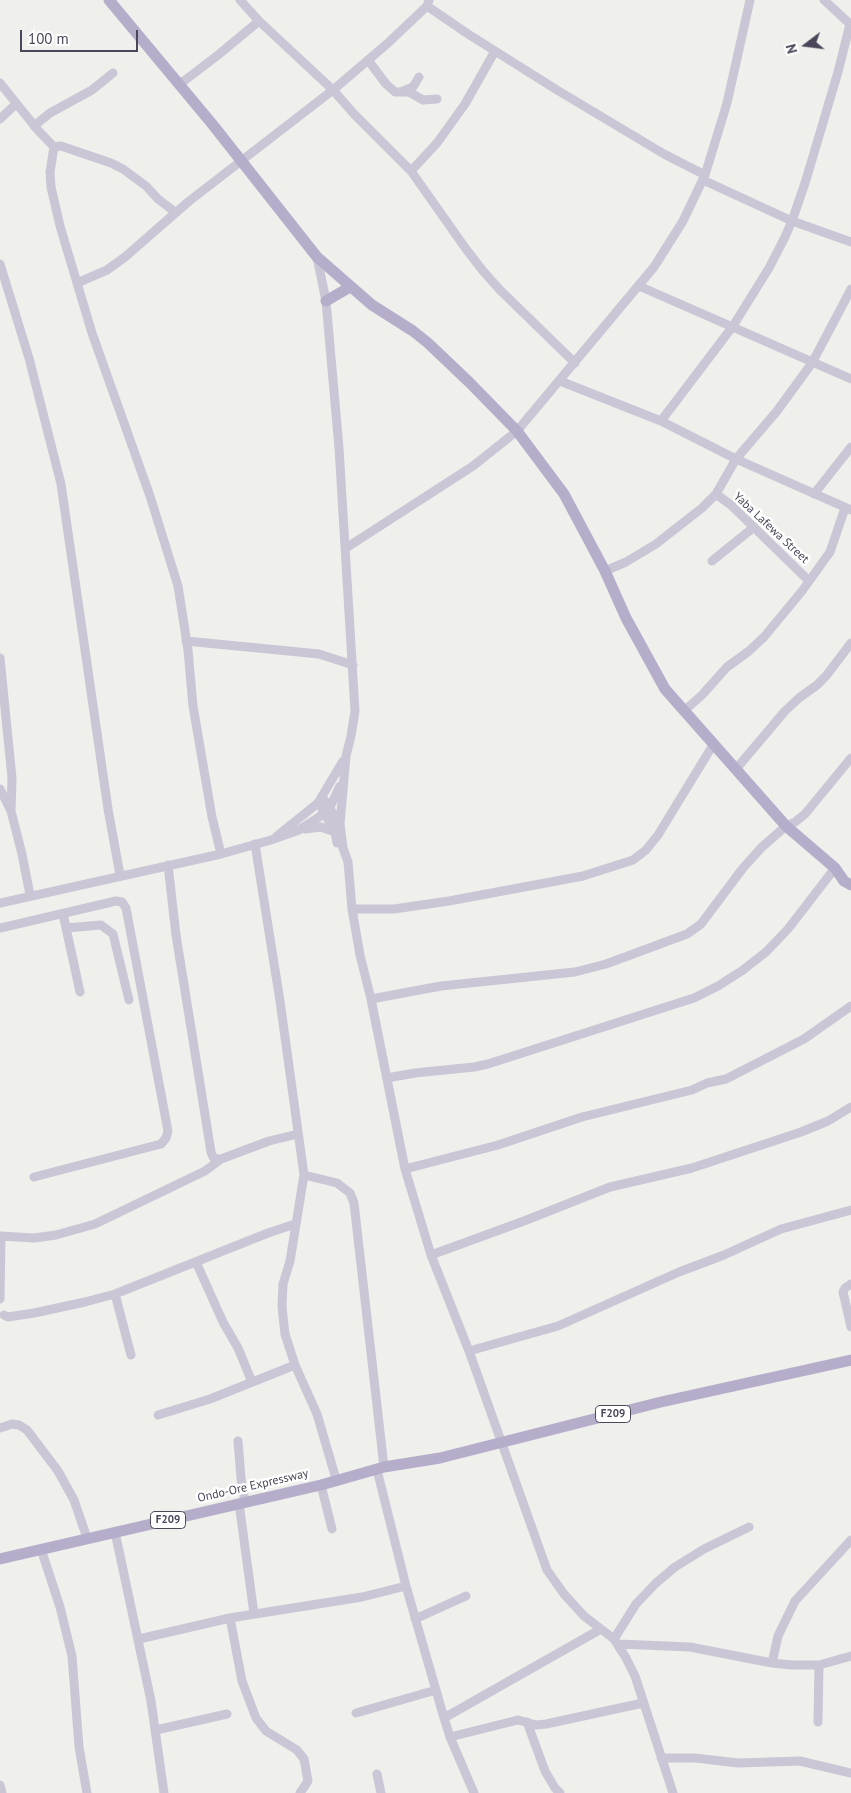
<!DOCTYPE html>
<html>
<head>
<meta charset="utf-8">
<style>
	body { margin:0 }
	#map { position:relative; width:851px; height:1793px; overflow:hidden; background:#efefec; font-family:"PT Sans",sans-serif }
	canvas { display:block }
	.north { position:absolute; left:781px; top:20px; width:50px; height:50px; -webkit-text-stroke:4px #fff; paint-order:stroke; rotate:255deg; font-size:14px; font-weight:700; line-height:20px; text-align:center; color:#4b4659 }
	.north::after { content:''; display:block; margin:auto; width:18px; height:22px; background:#4b4659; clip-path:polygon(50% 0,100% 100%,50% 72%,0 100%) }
	.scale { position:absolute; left:20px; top:30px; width:118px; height:22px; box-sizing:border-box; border:2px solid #4b4659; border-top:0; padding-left:6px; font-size:15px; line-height:18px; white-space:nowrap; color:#4b4659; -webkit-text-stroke:4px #fff; paint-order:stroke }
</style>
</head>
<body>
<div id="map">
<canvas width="851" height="1793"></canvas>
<div class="north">N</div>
<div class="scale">100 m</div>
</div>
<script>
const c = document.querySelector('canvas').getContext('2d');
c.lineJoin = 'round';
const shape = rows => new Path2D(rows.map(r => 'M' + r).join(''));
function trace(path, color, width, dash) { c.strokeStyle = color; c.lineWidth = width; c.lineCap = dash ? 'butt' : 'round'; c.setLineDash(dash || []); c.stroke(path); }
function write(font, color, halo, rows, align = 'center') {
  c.font = font + ' "PT Sans",sans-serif'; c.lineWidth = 5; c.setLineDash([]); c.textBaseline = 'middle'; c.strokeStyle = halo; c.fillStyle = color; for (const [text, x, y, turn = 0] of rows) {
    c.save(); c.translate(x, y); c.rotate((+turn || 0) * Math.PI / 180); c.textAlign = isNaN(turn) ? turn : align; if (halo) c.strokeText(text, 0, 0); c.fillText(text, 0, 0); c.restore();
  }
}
const minor = shape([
	[240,0,259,21,333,90,354,114,411,171,466,249,483,271,500,290,575,363],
	[824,0,851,25],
	[427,6,468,34,557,90,664,154,705,175],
	[368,60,386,84,395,92,409,92,423,100,437,99],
	[0,83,37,129],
	[180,84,218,55,259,21],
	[403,91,413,87,419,77],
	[0,119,16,104],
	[54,147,50,172,51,187,60,226,92,333,150,496,178,586,188,650,193,706,212,817,221,854],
	[54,147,61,146,111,163,123,169,146,186,158,199,175,212],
	[54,147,34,126,50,113,92,90,113,73],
	[411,171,437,143,465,104,495,51],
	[703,180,792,221,851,242],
	[317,257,326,301,339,448,355,711,351,736,346,756,340,824],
	[0,264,29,358,61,484,108,809,120,875],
	[77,283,107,270,125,257,188,202,333,90,388,43,427,6,429,0],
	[639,286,851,379],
	[560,381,661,421,736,459,851,510],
	[661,421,733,326,769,268,784,239,792,221,806,180,838,72,850,24],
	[716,494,731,505,808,580],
	[814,494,851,447],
	[346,548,473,466,517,431,654,267,683,221,705,175,727,103,750,0],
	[712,561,754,527],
	[605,571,626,562,656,544,702,508,716,494,736,459,777,411,812,363,851,289],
	[186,641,319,654,353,665],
	[0,658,12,778,11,811],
	[684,711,702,695,727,667,749,651,764,637,802,591,830,552,845,508],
	[736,769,785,711,799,698,817,685,826,676,851,643],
	[0,789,11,811,22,854,30,895],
	[323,798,340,824,343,848,348,862,352,909,360,955,371,999,405,1169,431,1255,469,1351,547,1570,564,1594,584,1616,614,1639,626,1658,635,1676,673,1793],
	[322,809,335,832,337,843],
	[305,829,321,827,335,832],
	[277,836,318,803,343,761],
	[255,844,280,1001,304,1175,290,1261,283,1284,282,1307,285,1334,295,1365,317,1414,336,1479],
	[168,865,176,935,211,1152,213,1157,215,1159,221,1159,269,1141,298,1134],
	[0,903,221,854,271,840,299,830,319,817,330,807,340,786],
	[352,909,394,909,449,901,583,876,633,860,646,850,658,835,713,745],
	[63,914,80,992],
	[0,928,116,901,122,902,126,908,168,1131,166,1138,161,1144,34,1177],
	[66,928,101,925,113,934,129,1000],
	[371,999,441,986,575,972,606,964,687,934,701,924,743,868,762,847,786,826,795,822,805,814,851,758],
	[387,1078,415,1073,474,1067,488,1064,694,998,718,986,743,970,766,952,788,929,835,868],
	[405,1169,498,1145,582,1117,692,1090,707,1083,726,1079,804,1039,851,1006],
	[304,1175,337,1183,350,1193,354,1203,384,1467],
	[0,1236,34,1238,56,1235,95,1224,205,1171,221,1159],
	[431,1255,524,1221,610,1187,692,1168,801,1132,828,1121,851,1107],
	[196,1262,223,1322,238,1348,252,1382],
	[851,1284,845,1288,843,1292,851,1327],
	[115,1294,131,1355],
	[0,1299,1,1236],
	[4,1315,8,1317,34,1313,85,1302,115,1294,268,1233,295,1224],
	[469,1351,558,1326,679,1272,724,1255,781,1229,851,1210],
	[158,1415,210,1399,295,1365],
	[0,1428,12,1424,19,1425,27,1430,58,1471,74,1500,87,1538],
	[238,1441,241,1478,245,1502],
	[377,1470,406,1586,444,1718,450,1737,474,1793],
	[321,1485,332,1529],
	[239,1503,254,1614],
	[115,1532,151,1701,164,1793],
	[41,1549,60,1607,72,1656,79,1747,87,1793],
	[230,1618,242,1681,256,1718,266,1731,297,1750,304,1759,308,1781,300,1793],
	[415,1619,466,1596],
	[139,1639,230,1618,362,1597,406,1586],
	[614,1639,636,1604,656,1583,675,1567,704,1549,749,1527],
	[618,1644,690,1647,772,1663,792,1665,819,1665,851,1656],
	[772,1663,778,1636,795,1601,851,1540],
	[356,1713,436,1690],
	[444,1718,601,1629],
	[527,1722,545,1771,555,1788,560,1793],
	[818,1722,819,1665],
	[156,1730,227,1714],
	[450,1737,518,1720,536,1725,546,1724,643,1703],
	[661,1758,695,1758,738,1763,800,1761,851,1773],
	[377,1774,381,1793],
	[0,1785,2,1793]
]);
const major = shape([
	[109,0,213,125,317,257,372,305,413,331,428,343,469,382,517,431,564,494,605,571,626,618,665,689,786,826,835,868,844,881,851,885],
	[326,301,350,287],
	[0,1559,321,1485,384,1467,440,1458,661,1402,851,1360]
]);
const shields = [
	[613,1414,35],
	[168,1520,35]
];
const shieldNames = [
	["F209",613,1414],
	["F209",168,1520]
];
const streetNames = [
	["Yaba Lafewa Street",771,528,43],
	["Ondo-Ore Expressway",253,1486,-13]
];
trace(minor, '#cac6d6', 9);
trace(major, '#b6adcb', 11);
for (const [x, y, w] of shields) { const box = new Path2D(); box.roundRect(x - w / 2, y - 8.5, w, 17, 4); c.fillStyle = '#fff'; c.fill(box); trace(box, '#4b4659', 1); }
write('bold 11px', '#4b4659', null, shieldNames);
write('12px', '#4b4659', '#fff', streetNames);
</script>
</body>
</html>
